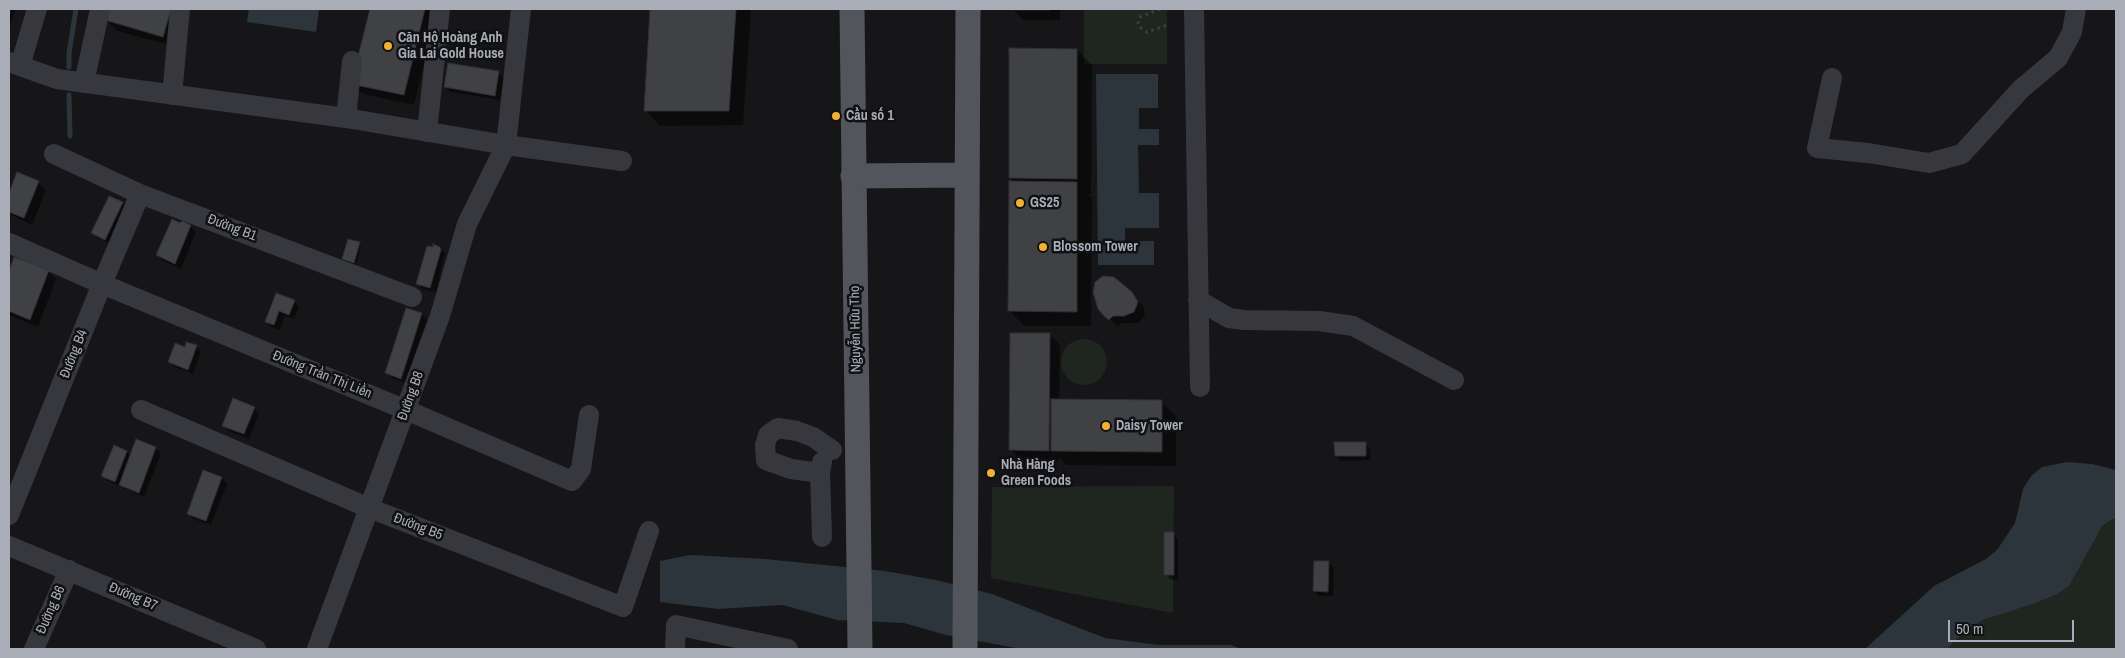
<!DOCTYPE html>
<html>
<head>
<meta charset="utf-8">
<style>
	body { margin:0 }
	#map { position:relative; width:2125px; height:658px; overflow:hidden; background:#161618; font-family:"Archivo Narrow",sans-serif }
	canvas { display:block }
	.frame { position:absolute; inset:0; border:10px solid #a8adb8; pointer-events:none }
	.scale { position:absolute; left:1948px; top:620px; width:126px; height:22px; box-sizing:border-box; border:2px solid #a8adb8; border-top:0; padding-left:6px; font-size:15px; line-height:18px; white-space:nowrap; color:#a8adb8; -webkit-text-stroke:4px #111113; paint-order:stroke }
</style>
</head>
<body>
<div id="map">
<canvas width="2125" height="658"></canvas>
<div class="frame"></div>
<div class="scale">50 m</div>
</div>
<script>
const c = document.querySelector('canvas').getContext('2d');
c.lineJoin = 'round';
function fillPath(path, color) { c.fillStyle = color; c.fill(path, 'evenodd'); }
const shape = rows => new Path2D(rows.map(r => 'M' + r).join(''));
function trace(path, color, width, dash) { c.strokeStyle = color; c.lineWidth = width; c.lineCap = dash ? 'butt' : 'round'; c.setLineDash(dash || []); c.stroke(path); }
function write(font, color, halo, rows, align = 'center') {
  c.font = font + ' "Archivo Narrow",sans-serif'; c.lineWidth = 5; c.setLineDash([]); c.textBaseline = 'middle'; c.strokeStyle = halo; c.fillStyle = color; for (const [text, x, y, turn = 0] of rows) {
    c.save(); c.translate(x, y); c.rotate((+turn || 0) * Math.PI / 180); c.textAlign = isNaN(turn) ? turn : align; if (halo) c.strokeText(text, 0, 0); c.fillText(text, 0, 0); c.restore();
  }
}
const green = shape([
	[1084,9,1167,9,1167,64,1084,64],
	'1061 362a23 23 0 1 1 46 0a23 23 0 1 1-46 0Z',
	[1174,486,1173,613,991,578,992,487],
	[2113,519,2116,520,2116,649,1947,649,1966,630,1983,620,2033,604,2056,595,2069,586,2103,525]
]);
const water = shape([
	[249,9,319,9,316,32,247,22],
	[1096,74,1158,74,1158,108,1139,108,1139,129,1159,129,1159,145,1138,145,1139,193,1159,193,1159,228,1125,228,1125,241,1154,241,1154,265,1098,265],
	[2067,462,2092,464,2116,470,2116,520,2113,519,2103,525,2069,586,2056,595,2033,604,1983,620,1966,630,1947,649,1865,649,1934,586,1986,559,1997,550,2015,523,2023,489,2031,476,2042,467],
	[690,555,765,559,885,571,936,580,992,594,1105,638,1159,645,1231,645,1242,649,1021,649,946,635,904,623,837,620,783,605,718,609,660,602,660,561]
]);
const shadow = shape([
	[9,9,16,9,9,28],
	[109,9,184,9,174,46,117,31,106,20],
	[371,9,438,9,414,105,363,94,352,84],
	[652,9,748,9,751,12,743,125,660,126,646,111],
	[1013,9,1060,9,1060,20,1023,20],
	[1077,50,1092,65,1091,194,1088,194,1092,198,1091,326,1024,326,1010,311,1014,182,1010,178],
	[498,72,504,78,500,100,451,92,445,87],
	[18,174,38,182,46,190,32,225,9,214,9,196],
	[122,203,127,208,111,244,98,238,93,233],
	[190,226,196,232,181,269,162,260,157,255],
	[359,243,361,246,356,264,345,261,343,259],
	[440,248,445,253,436,292,423,289,418,284],
	[15,258,48,271,56,279,38,327,9,315,9,274],
	[1114,278,1144,307,1145,316,1138,323,1122,323,1118,327,1099,308],
	[277,294,294,301,299,307,294,319,285,316,280,330,271,327,266,322],
	[407,309,422,314,427,319,406,383,392,378,387,373],
	[1049,334,1060,345,1059,400,1161,402,1176,416,1176,466,1067,465,1059,457,1059,461,1021,460,1011,450],
	[196,346,201,352,193,374,175,367,170,362,185,348],
	[254,408,259,413,249,439,229,431,224,426],
	[1365,443,1370,448,1371,460,1341,461,1336,456],
	[155,448,161,453,144,497,108,481,103,476,127,452,131,456],
	[204,471,222,478,227,484,211,525,193,519,188,513],
	[1173,534,1178,539,1178,580,1170,579,1165,574],
	[1329,562,1334,568,1333,596,1319,596,1314,591]
]);
const stream = shape([
	[69,67,69,53,76,9],
	[69,95,70,136]
]);
const building = shape([
	[108,9,171,9,163,37,105,20,108,9],
	[370,9,425,9,404,95,351,84,370,9],
	[650,9,736,9,729,111,644,111,650,9],
	[1011,9,1050,9,1050,10,1011,10,1011,9],
	[1009,48,1077,49,1077,179,1009,178,1009,48],
	[448,63,499,71,495,96,444,87,448,63],
	[17,172,39,181,24,218,9,212,9,193,17,172],
	[1009,181,1077,182,1077,312,1008,311,1009,181],
	[109,196,123,202,105,240,91,233,109,196],
	[172,219,180,223,182,221,191,225,175,264,156,255,172,219],
	[348,239,360,242,354,263,342,259,348,239],
	[433,244,440,247,441,250,430,288,416,284,427,246,433,247,433,244],
	[14,257,49,270,30,320,9,311,9,271,14,257],
	[1103,276,1114,277,1132,292,1138,302,1134,312,1124,316,1113,316,1109,320,1106,318,1098,309,1093,292,1095,282,1103,276],
	[276,293,295,300,289,315,279,311,274,325,265,322,276,293],
	[406,308,422,313,401,379,385,373,406,308],
	[1010,333,1050,333,1049,451,1009,450,1010,333],
	[186,342,197,345,188,370,168,362,175,343,185,347,186,342],
	[233,398,255,407,244,434,222,426,233,398],
	[1051,399,1162,400,1162,452,1051,451,1051,399],
	[136,439,156,447,139,493,119,485,136,439],
	[1334,442,1366,442,1366,456,1335,456,1334,442],
	[114,445,127,451,115,482,101,476,114,445],
	[203,470,222,477,206,521,187,514,203,470],
	[1164,532,1174,532,1174,575,1164,575,1164,532],
	[1314,561,1329,561,1328,592,1313,591,1314,561]
]);
const path = shape([
	[1160,9,1140,17,1138,23,1141,28,1147,32,1170,24]
]);
const minor = shape([
	[1194,9,1200,387],
	[9,62,57,79,346,118,506,145,622,161],
	[20,66,37,9],
	[1832,78,1817,148,1868,153,1929,163,1962,154,2021,89,2058,58,2072,32,2076,9],
	[84,83,100,9],
	[172,95,180,9],
	[346,118,352,61],
	[427,132,440,9],
	[54,154,140,194,412,297],
	[9,243,102,284,406,410,572,481,581,469,589,415],
	[1198,300,1229,318,1244,320,1319,321,1353,326,1454,380],
	[141,410,369,508,623,607,649,531],
	[820,473,791,469,766,460,765,445,768,435,778,428,797,431,813,437,832,450],
	[9,515,102,284,140,194],
	[822,537,820,473,822,462],
	[9,546,256,649],
	[34,649,69,570],
	[317,649,440,316,467,224,506,145,521,9],
	[675,649,676,625,788,649]
]);
const major = shape([
	[852,9,860,649],
	[853,176,967,175],
	[965,649,968,9]
]);
const markers = [
	[388,46,5,"#f2b134"],
	[836,116,5,"#f2b134"],
	[1020,203,5,"#f2b134"],
	[1043,247,5,"#f2b134"],
	[1106,426,5,"#f2b134"],
	[991,473,5,"#f2b134"]
];
const poiNames = [
	["Căn Hộ Hoàng Anh",398,38],
	["Gia Lai Gold House",398,54],
	["Cầu số 1",846,116],
	["GS25",1030,203],
	["Blossom Tower",1053,247],
	["Daisy Tower",1116,426],
	["Nhà Hàng",1001,465],
	["Green Foods",1001,481]
];
const streetNames = [
	["Đường B1",232,228,21],
	["Nguyễn Hữu Thọ",856,329,-91],
	["Đường B4",74,354,-68],
	["Đường Trần Thị Liền",322,375,22],
	["Đường B8",411,396,-70],
	["Đường B5",418,527,21],
	["Đường B7",133,597,23],
	["Đường B6",51,610,-66]
];
fillPath(green, '#1e261f');
fillPath(water, '#2c353c');
fillPath(shadow, '#0007');
trace(stream, '#2c353c', 5);
fillPath(building, '#404145');
trace(building, '#303034', 1);
trace(path, '#3d3f44', 3, [2.5, 4]);
trace(minor, '#37383d', 20);
trace(major, '#53555c', 25);
for (const [x, y, r, color] of markers) { const dot = new Path2D(); dot.arc(x, y, r, 0, 2 * Math.PI); c.fillStyle = color; c.fill(dot); trace(dot, '#111113', 2); }
write('bold 14px', '#a8adb8', '#111113', poiNames, 'left');
write('14px', '#a8adb8', '#111113', streetNames);
</script>
</body>
</html>
